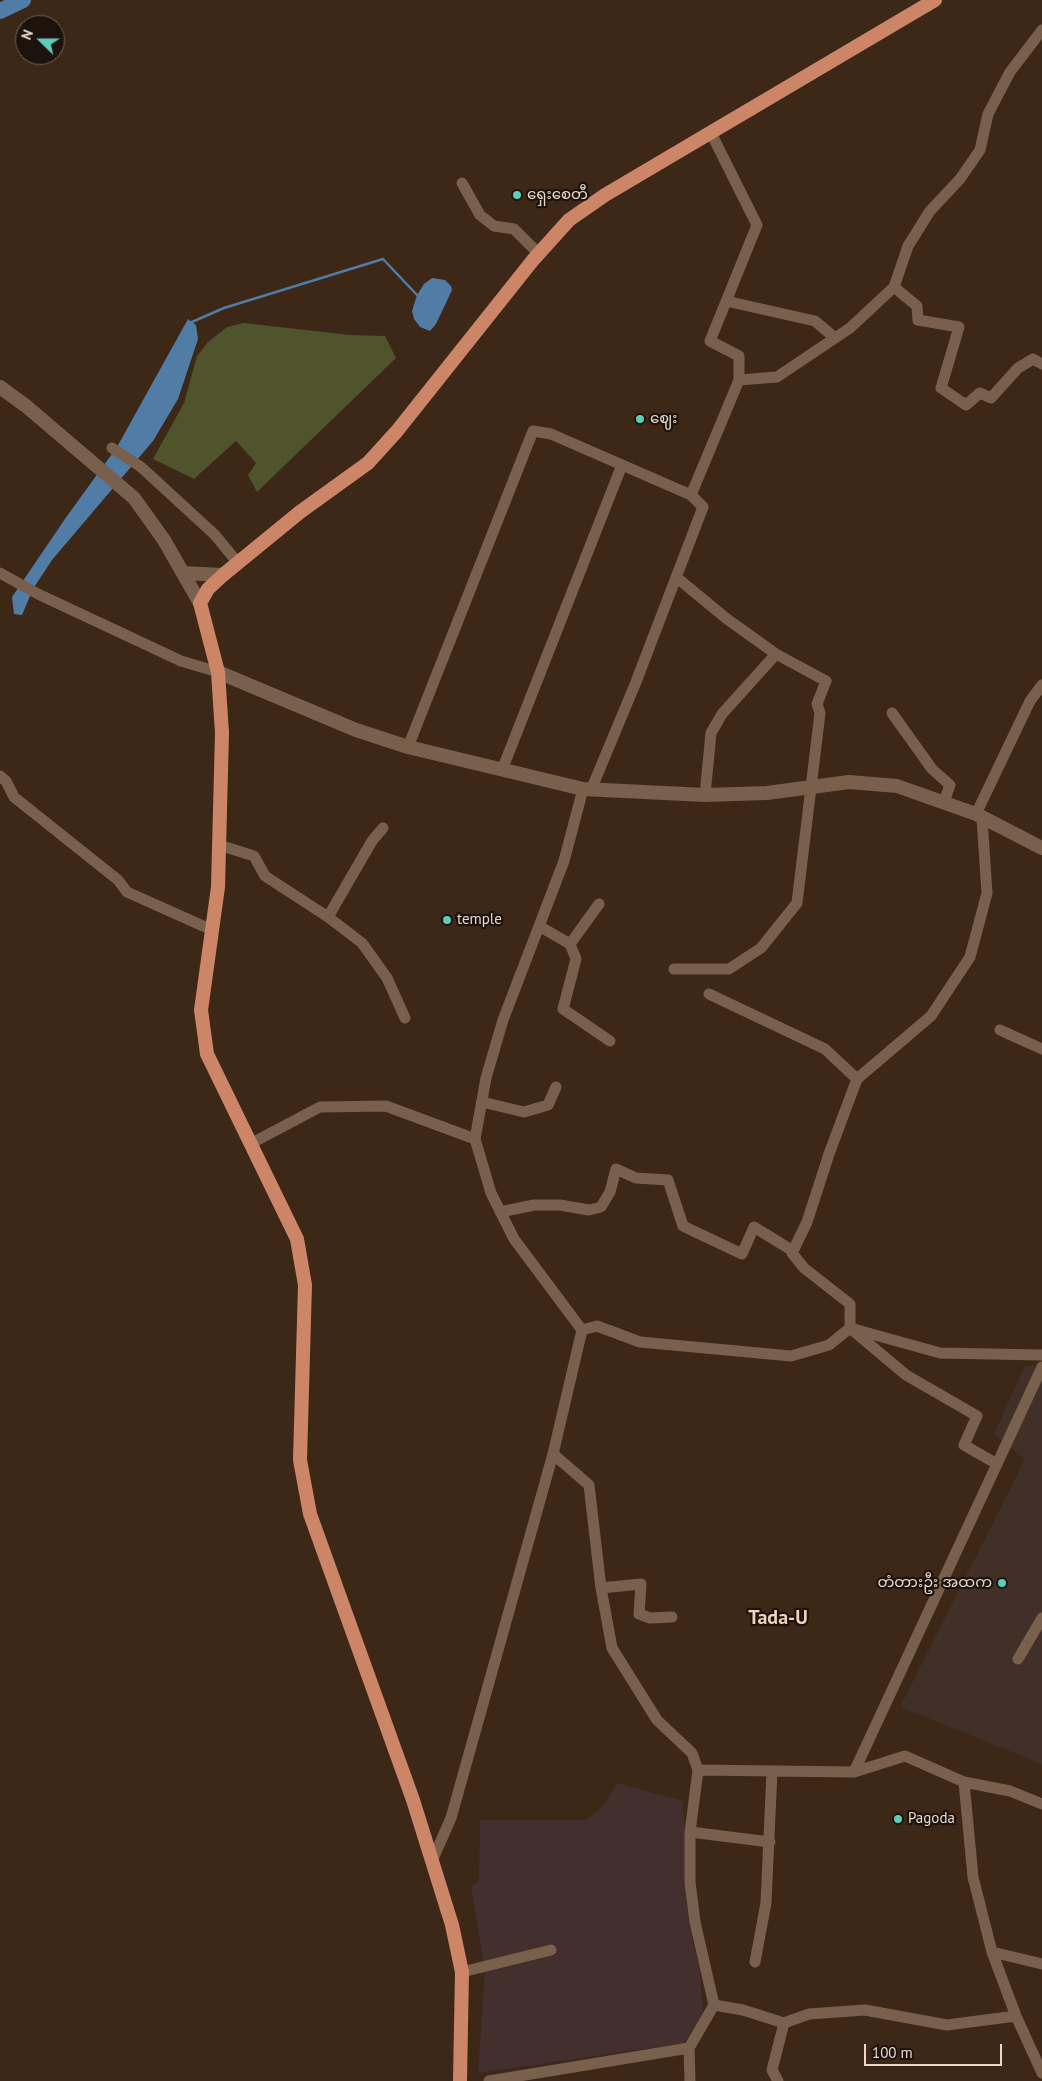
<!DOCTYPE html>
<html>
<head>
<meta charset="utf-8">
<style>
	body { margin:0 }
	#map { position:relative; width:1042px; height:2081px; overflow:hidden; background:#3d2717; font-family:"PT Sans",sans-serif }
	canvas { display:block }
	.north { position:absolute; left:15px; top:15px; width:50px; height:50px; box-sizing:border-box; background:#1d130c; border:1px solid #6e625a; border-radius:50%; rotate:292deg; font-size:14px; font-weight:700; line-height:20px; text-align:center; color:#e8d9cf }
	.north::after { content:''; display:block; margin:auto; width:18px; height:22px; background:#5bcebb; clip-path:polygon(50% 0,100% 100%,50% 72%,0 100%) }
	.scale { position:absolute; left:864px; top:2044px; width:138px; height:22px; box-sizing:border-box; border:2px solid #e8d9cf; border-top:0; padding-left:6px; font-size:15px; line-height:18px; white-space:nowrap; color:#e8d9cf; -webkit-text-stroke:4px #1d130c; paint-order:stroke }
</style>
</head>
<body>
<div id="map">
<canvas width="1042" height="2081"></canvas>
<div class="north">N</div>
<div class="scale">100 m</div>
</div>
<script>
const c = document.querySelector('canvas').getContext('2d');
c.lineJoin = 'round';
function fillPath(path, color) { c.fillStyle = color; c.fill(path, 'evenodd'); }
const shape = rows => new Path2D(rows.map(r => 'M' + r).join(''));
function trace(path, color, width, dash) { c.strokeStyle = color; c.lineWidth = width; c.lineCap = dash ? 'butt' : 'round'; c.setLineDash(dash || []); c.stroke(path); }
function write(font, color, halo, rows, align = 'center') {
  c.font = font + ' "PT Sans","Noto Sans Myanmar",sans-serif'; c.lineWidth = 4.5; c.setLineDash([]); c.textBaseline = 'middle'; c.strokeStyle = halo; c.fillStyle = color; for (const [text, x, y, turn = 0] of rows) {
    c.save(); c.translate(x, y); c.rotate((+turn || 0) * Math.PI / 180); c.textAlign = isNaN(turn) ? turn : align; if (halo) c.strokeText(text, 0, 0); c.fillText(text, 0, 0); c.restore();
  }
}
const education = shape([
	[1025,1366,1042,1366,1042,1764,900,1707,1025,1459,994,1434]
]);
const medical = shape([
	[617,1783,683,1801,690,1928,700,1971,703,2014,684,2043,478,2073,485,1970,471,1887,479,1881,480,1820,586,1820,604,1805]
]);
const green = shape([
	[244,323,350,335,385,336,396,358,257,492,248,475,256,463,236,441,194,479,153,459,184,403,197,356,208,342,227,327]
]);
const water = shape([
	[432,278,445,280,451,286,452,290,436,324,430,331,420,327,414,319,412,311,417,295,424,284],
	[188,319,196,325,198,339,178,399,153,441,52,560,33,589,22,615,14,614,12,597,67,516,117,447]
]);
const stream = shape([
	[192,322,224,308,383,259,417,295]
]);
const river = shape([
	[0,11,23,0]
]);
const minor = shape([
	[462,183,480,215,494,226,514,229,539,254],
	[894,287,917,306,918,320,959,327,941,388,966,405,980,393,991,398,1018,368,1033,359,1042,364],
	[726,301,815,321,835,338],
	[739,380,777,377,850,328,894,287,908,246,930,211,960,179,980,150,988,114,1010,72,1042,30],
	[112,448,141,467,215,535,238,563],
	[0,573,38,594,181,661,218,672],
	[892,713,932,769,950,785,944,802],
	[408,747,533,431,551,434,691,495],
	[502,770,622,465],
	[0,776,6,781,14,797,118,880,127,892,212,930],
	[591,790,636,682,703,507,691,495,739,380,739,356,710,341,757,225,711,133],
	[705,795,711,733,722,714,776,654],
	[976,814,1030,701,1042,685],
	[219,845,254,856,265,876,328,917,362,943,387,978,405,1018],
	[328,917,372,841,383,828],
	[539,926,570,944,576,959,563,1009,610,1041],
	[570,944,599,904],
	[674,969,729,969,761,948,797,903,820,713,817,704,826,681,776,654,727,619,676,577],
	[709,994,825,1049,857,1079],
	[1000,1030,1042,1049],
	[482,1102,524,1112,548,1105,556,1087],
	[250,1144,320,1107,386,1106,475,1139],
	[500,1212,534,1205,560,1205,589,1210,601,1207,610,1192,616,1169,636,1178,668,1180,683,1226,742,1254,754,1227,793,1251],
	[582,1330,597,1326,640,1342,791,1356,829,1345,850,1328,940,1353,1042,1355],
	[997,1464,1042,1367],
	[601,1588,641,1584,639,1614,650,1618,672,1617],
	[1018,1659,1042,1618],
	[698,1770,854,1772,905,1756,964,1782,973,1877,992,1952,1016,2016,1042,2073],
	[854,1772,997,1464,964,1445,977,1416,906,1375,850,1328,850,1304,804,1268,792,1253,807,1222,829,1154,857,1079,931,1016,970,957,987,893,982,819],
	[964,1782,1010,1791,1042,1804],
	[690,1832,770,1842],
	[432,1861,451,1818,553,1454,582,1330,514,1239,491,1193,475,1139,486,1078,503,1020,564,861,583,789],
	[992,1952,1042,1964],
	[755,1962,766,1903,772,1771],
	[462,1972,551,1950],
	[714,2005,743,2010,784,2023,809,2014,865,2010,947,2025,1016,2016],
	[689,2048,690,2081],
	[489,2081,689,2048,714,2005,695,1922,690,1882,690,1832,698,1770,692,1753,657,1720,612,1648,601,1588,589,1485,553,1454],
	[778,2081,772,2070,784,2023]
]);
const tertiary = shape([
	[0,387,26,406,134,498,164,540,200,603],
	[183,573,223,575],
	[218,672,356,730,408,747,583,789,705,795,767,793,849,782,897,786,976,814,1042,848]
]);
const trunk = shape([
	[460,2081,462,1972,452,1925,413,1800,310,1514,300,1460,305,1285,297,1239,207,1054,201,1010,218,887,222,733,218,672,200,603,208,589,223,575,300,512,368,463,397,431,533,260,569,220,605,195,935,0]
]);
const markers = [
	[517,195,5,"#5bcebb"],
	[640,419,5,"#5bcebb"],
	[447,920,5,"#5bcebb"],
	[1002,1583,5,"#5bcebb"],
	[898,1819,5,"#5bcebb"]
];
const poiNames = [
	["ရှေးစေတီ",527,195],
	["ဈေး",650,419],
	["temple",457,920],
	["တံတားဦး အထက",992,1583,"right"],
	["Pagoda",908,1819]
];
const districtNames = [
	["Tada-U",778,1618]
];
fillPath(education, '#413027');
fillPath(medical, '#432f2d');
fillPath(green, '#4f542c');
fillPath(water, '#507ca6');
trace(stream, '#507ca6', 2.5);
trace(river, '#507ca6', 16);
trace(minor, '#79604d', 11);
trace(tertiary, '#79604d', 14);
trace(trunk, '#cd8568', 14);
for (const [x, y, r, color] of markers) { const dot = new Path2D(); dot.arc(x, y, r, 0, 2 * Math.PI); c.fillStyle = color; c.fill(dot); trace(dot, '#1d130c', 2); }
write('15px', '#e8d9cf', '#1d130c', poiNames, 'left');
write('bold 20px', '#efd2be', '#1d130c', districtNames);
</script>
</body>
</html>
